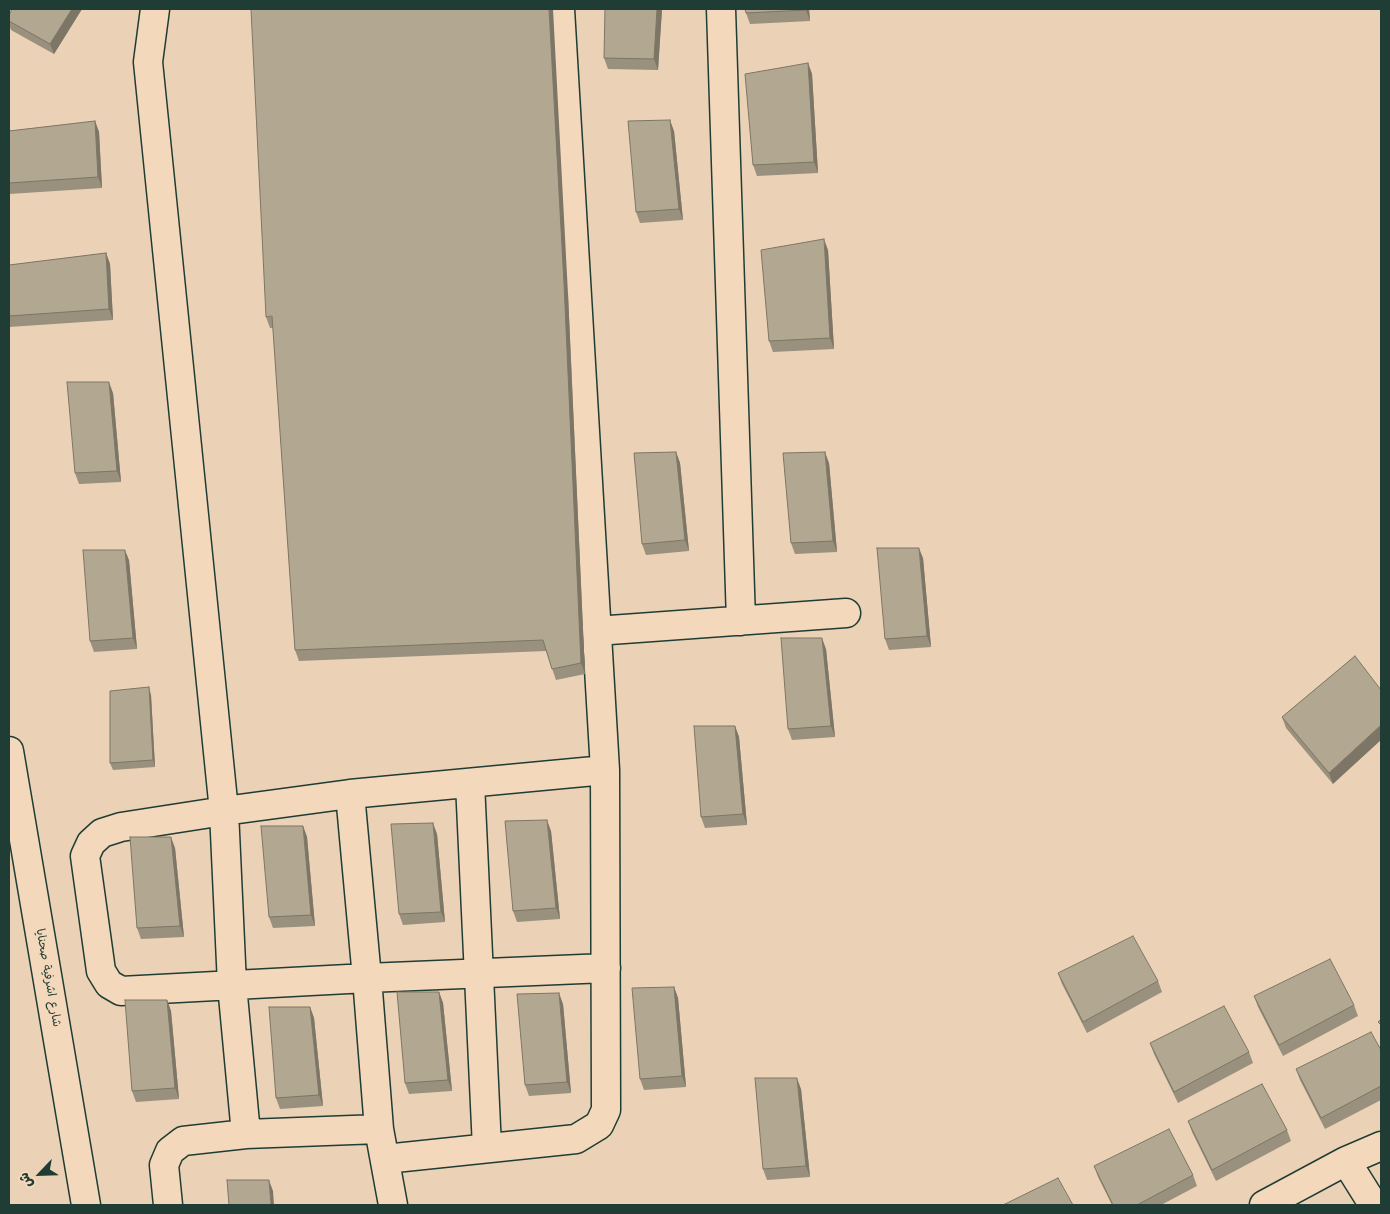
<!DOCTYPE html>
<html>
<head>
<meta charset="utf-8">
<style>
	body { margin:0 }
	#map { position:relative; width:1390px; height:1214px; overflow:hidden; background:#ebd2b6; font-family:Kalam,"Playpen Sans Arabic",sans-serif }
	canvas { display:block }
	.frame { position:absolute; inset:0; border:10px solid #1f3d34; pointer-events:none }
	.north { position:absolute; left:15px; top:1149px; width:50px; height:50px; -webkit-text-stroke:4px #f4d8bb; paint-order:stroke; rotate:246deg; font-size:14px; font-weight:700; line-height:20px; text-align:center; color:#1f3d34 }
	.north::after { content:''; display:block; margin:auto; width:18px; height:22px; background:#1f3d34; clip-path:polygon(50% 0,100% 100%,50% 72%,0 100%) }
</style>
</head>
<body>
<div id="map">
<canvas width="1390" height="1214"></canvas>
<div class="frame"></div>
<div class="north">ش</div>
</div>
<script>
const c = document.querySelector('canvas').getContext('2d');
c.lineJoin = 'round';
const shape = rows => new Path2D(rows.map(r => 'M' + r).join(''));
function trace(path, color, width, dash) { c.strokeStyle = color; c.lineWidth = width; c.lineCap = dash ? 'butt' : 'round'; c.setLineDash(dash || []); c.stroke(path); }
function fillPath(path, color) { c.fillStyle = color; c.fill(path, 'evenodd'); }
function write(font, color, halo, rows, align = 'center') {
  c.font = font + ' Kalam,"Playpen Sans Arabic",sans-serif'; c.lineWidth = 4; c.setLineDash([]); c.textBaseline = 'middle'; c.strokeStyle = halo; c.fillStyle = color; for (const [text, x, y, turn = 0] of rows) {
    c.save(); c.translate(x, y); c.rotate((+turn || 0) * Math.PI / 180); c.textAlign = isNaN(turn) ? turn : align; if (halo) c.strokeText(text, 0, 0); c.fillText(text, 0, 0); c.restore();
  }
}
const minor = shape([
	[155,9,148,62,224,811,232,985,246,1134],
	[721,9,741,621],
	[596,631,846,613],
	[605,770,350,794,224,811,121,827,102,833,91,843,85,856,101,971,109,984,121,991,367,978,606,968],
	[470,783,487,1148],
	[350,794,367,978,379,1129,393,1205],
	[385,1159,576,1139,599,1125,606,1110,605,770,560,9],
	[1346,1161,1371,1201,1376,1205],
	[168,1205,164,1165,170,1151,183,1141,246,1134,379,1129],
	[1264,1205,1346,1161,1381,1146]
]);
const major = shape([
	[9,751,86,1205]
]);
const wall = shape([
	[82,9,54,54,11,30,9,25,9,15],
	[605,9,662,9,658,70,608,69,604,58],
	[745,9,809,9,810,21,750,24,746,13],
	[808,63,812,74,818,173,757,176,753,165],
	[95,121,99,132,102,188,9,194,9,131],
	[674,131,683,220,640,223,636,212],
	[828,250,834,349,773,352,769,341],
	[106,253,110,264,113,320,9,327,9,265],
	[568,294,585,674,556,680,546,651,299,661,295,650,273,328,270,328,266,317],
	[113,393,121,482,79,484,75,473],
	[676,452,680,463,689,551,646,555,642,544],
	[829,463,837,552,795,554,791,543],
	[923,558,931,647,889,650,885,639],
	[129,560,137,649,94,652,90,641],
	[826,649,835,737,792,740,788,729],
	[1355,656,1333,784,1286,728,1282,717],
	[151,695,155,767,113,770,110,763],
	[735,726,739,737,747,825,705,828,701,817],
	[303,826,307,837,315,926,273,928,269,917],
	[551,831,560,919,517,922,513,911],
	[437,834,445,922,403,925,399,914],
	[175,848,184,937,141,939,137,928],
	[1058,973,1158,981,1162,992,1087,1033,1062,984],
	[674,987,678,998,686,1087,644,1090,640,1079],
	[439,992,443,1003,452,1091,409,1094,405,1083],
	[1254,996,1354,1005,1358,1016,1283,1056,1258,1007],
	[167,1000,171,1011,179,1099,136,1102,132,1091],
	[563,1004,571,1093,529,1096,525,1085],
	[310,1007,314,1018,323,1106,280,1109,276,1098],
	[1150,1043,1249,1052,1253,1063,1178,1103,1154,1054],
	[1381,1050,1381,1100,1325,1129,1300,1080,1296,1069],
	[801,1089,810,1177,767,1180,763,1169],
	[1188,1121,1287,1130,1291,1141,1216,1181,1192,1132],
	[1094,1166,1193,1175,1197,1186,1161,1205,1112,1205,1098,1177]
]);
const shadedWall = shape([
	[72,9,82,9,54,54,50,44],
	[549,9,553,9,568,294,585,674,581,663],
	[657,9,662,9,658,70,654,59],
	[806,9,809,9,810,21,806,10],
	[808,63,812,74,818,173,814,162],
	[670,120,674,131,683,220,679,209],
	[95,121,99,132,102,188,98,177],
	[824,239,828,250,834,349,830,338],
	[106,253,110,264,113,320,109,309],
	[109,382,113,393,121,482,117,471],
	[676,452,680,463,689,551,685,540],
	[825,452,829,463,837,552,833,541],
	[919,548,923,558,931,647,927,636],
	[125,550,129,560,137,649,133,638],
	[822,638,826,649,835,737,831,726],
	[149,687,151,695,155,767,153,760],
	[1381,725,1381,740,1333,784,1329,773],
	[735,726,739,737,747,825,743,814],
	[547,820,551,831,560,919,556,908],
	[433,823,437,834,445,922,441,912],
	[303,826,307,837,315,926,311,915],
	[171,837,175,848,184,937,180,926],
	[674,987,678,998,686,1087,682,1076],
	[439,992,443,1003,452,1091,448,1080],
	[559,993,563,1004,571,1093,567,1082],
	[167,1000,171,1011,179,1099,175,1088],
	[310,1007,314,1018,323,1106,319,1095],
	[797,1078,801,1089,810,1177,806,1166],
	[269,1180,273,1191,274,1205,271,1205]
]);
const building = shape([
	[12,9,72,9,50,44,9,21,9,15,12,9],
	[251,9,549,9,564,283,581,663,552,669,543,640,295,650,272,316,266,317,251,9],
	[605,9,657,9,654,59,604,58,605,9],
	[745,9,806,9,806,10,746,13,745,9],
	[808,63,814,162,753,165,745,74,808,63],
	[670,120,679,209,636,212,628,121,670,120],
	[95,121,98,177,9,183,9,131,95,121],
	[824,239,830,338,769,341,761,250,824,239],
	[106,253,109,309,9,316,9,265,106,253],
	[67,382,109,382,117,471,75,473,67,382],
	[676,452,685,540,642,544,634,453,676,452],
	[825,452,833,541,791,543,783,453,825,452],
	[877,548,919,548,927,636,885,639,877,548],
	[83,550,125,550,133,638,90,641,83,550],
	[781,638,822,638,831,726,788,729,781,638],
	[1355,656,1381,690,1381,725,1329,773,1282,717,1355,656],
	[149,687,153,760,110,763,110,691,149,687],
	[694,726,735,726,743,814,701,817,694,726],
	[547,820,556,908,513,911,505,821,547,820],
	[433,823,441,912,399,914,391,824,433,823],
	[261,826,303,826,311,915,269,917,261,826],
	[130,837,171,837,180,926,137,928,130,837],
	[1133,936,1158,981,1083,1022,1058,973,1133,936],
	[1330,959,1354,1005,1279,1045,1254,996,1330,959],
	[674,987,682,1076,640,1079,632,988,674,987],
	[397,992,439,992,448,1080,405,1083,397,992],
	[559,993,567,1082,525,1085,517,994,559,993],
	[125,1000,167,1000,175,1088,132,1091,125,1000],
	[1224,1006,1249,1052,1174,1092,1150,1043,1224,1006],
	[269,1007,310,1007,319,1095,276,1098,269,1007],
	[1381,1019,1381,1025,1378,1022,1381,1019],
	[1371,1032,1381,1050,1381,1086,1321,1118,1296,1069,1371,1032],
	[755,1078,797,1078,806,1166,763,1169,755,1078],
	[1262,1084,1287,1130,1212,1170,1188,1121,1262,1084],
	[1169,1129,1193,1175,1137,1205,1113,1205,1094,1166,1169,1129],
	[1058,1178,1073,1205,1003,1205,1058,1178],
	[227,1180,269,1180,271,1205,229,1205,227,1180]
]);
const streetNames = [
	["شارع اشرفية صحنايا",47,978,80]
];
trace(minor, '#1f3d34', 31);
trace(major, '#1f3d34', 31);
trace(minor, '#f4d8bb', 28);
trace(major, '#f4d8bb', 28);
fillPath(wall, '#99907d');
fillPath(shadedWall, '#7d7666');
fillPath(building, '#b2a891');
trace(building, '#7d7666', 1);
write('12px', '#1f3d34', '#f4d8bb', streetNames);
</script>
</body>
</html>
